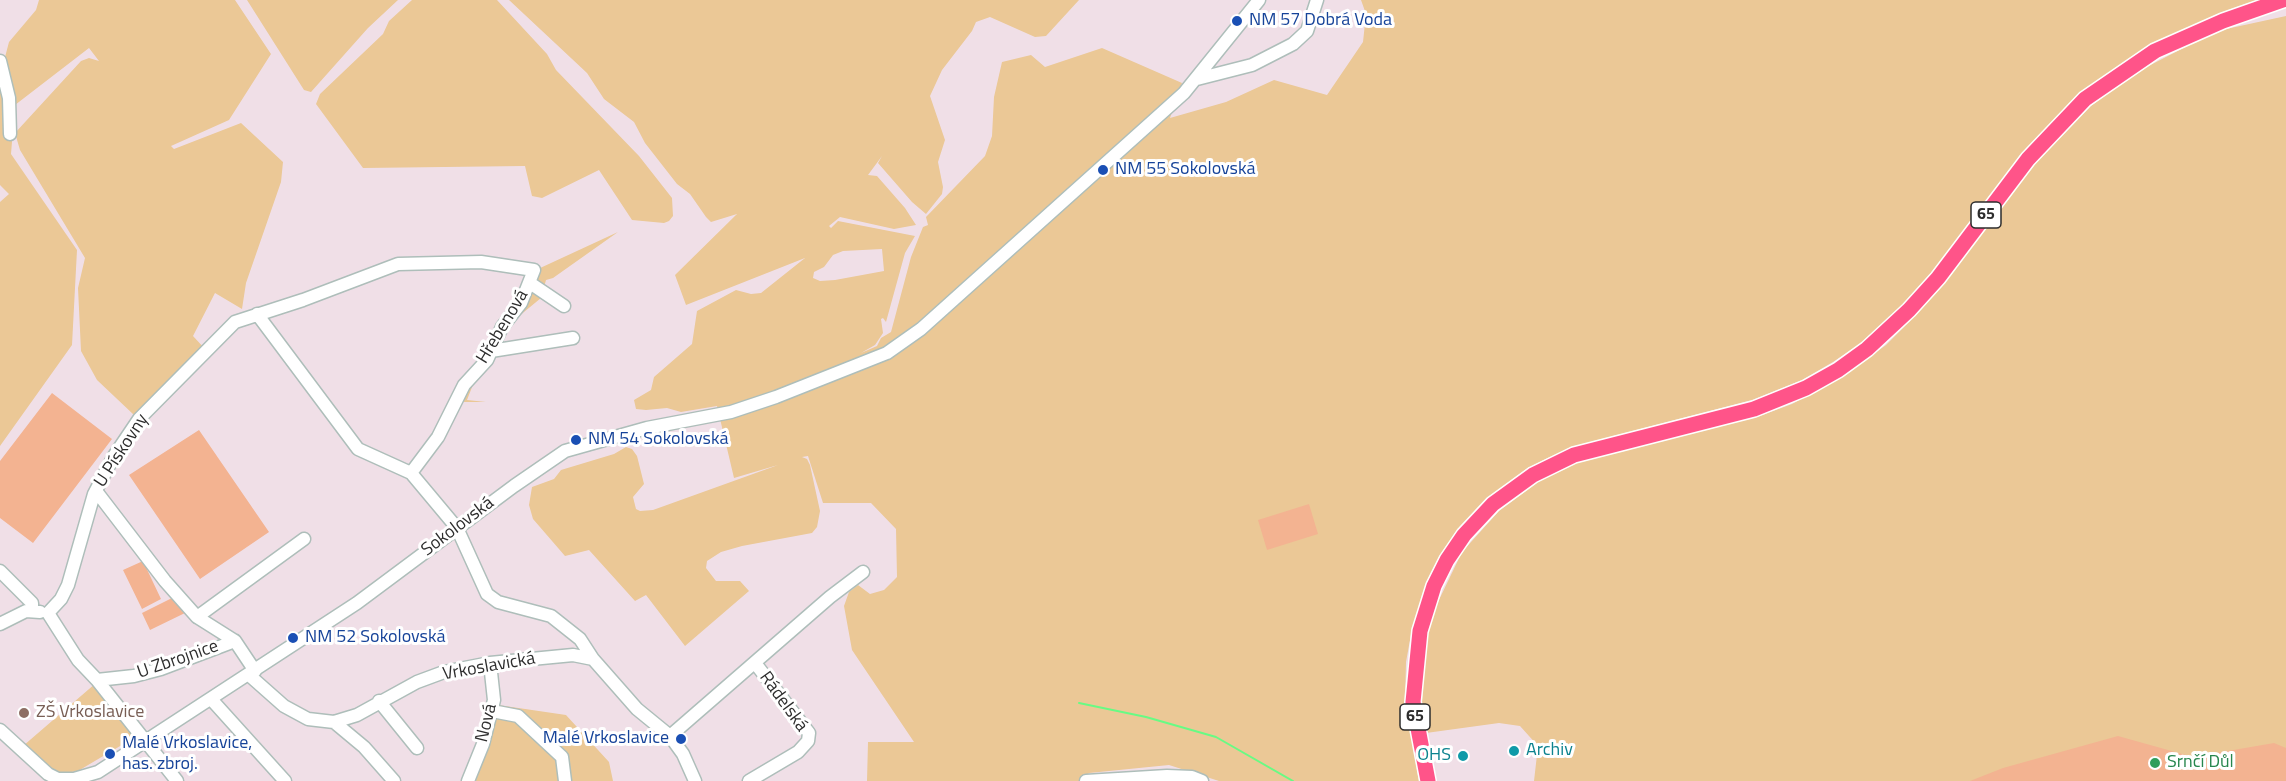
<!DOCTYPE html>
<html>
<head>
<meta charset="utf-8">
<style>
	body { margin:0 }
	canvas { display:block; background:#f0dfe7 }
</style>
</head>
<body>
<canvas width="2286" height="781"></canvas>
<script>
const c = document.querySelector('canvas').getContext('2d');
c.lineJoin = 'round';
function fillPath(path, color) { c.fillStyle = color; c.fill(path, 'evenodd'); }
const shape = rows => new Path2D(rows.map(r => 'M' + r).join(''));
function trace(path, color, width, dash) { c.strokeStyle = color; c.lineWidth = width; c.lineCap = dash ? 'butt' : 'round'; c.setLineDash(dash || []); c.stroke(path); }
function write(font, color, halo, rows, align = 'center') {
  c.font = font + ' "Titillium Web",sans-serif'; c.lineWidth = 6; c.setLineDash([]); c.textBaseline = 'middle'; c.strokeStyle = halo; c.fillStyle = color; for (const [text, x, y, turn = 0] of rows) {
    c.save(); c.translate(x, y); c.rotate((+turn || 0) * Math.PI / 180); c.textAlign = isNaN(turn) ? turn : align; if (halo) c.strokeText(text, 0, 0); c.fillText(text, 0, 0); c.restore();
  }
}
const green = shape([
	[39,0,235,0,271,54,229,120,171,146,174,149,241,123,283,162,281,182,246,283,242,309,215,293,193,336,206,350,134,415,97,380,81,351,78,288,85,258,20,150,15,133,81,61,89,58,99,61,89,48,15,105,11,154,77,250,72,345,0,446,0,202,9,194,0,185,0,76,9,42,36,10],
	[247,0,398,0,368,28,311,92,304,90],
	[412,0,497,0,547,54,556,70,639,156,672,198,673,216,669,221,664,223,632,220,599,170,542,198,532,196,525,166,363,168,316,104,320,94,383,34,389,21],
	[509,0,1079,0,1046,36,1035,37,990,17,976,22,972,31,942,70,930,96,945,140,938,162,943,187,942,194,926,214,912,202,878,163,882,156,868,175,877,176,905,208,916,225,894,229,840,217,829,226,831,228,838,221,915,236,905,253,886,322,883,318,881,319,883,333,875,345,861,353,877,346,881,338,891,332,911,257,923,227,928,225,926,217,985,156,992,136,994,97,1002,62,1031,55,1045,67,1102,48,1182,83,1170,118,1226,102,1274,80,1327,95,1363,42,1366,14,1361,0,2257,0,2220,13,2151,44,2079,93,2021,154,1931,273,1903,305,1861,343,1833,362,1802,380,1752,400,1571,447,1529,467,1487,498,1457,530,1440,555,1426,583,1412,629,1406,662,1405,703,1419,781,1219,781,1169,765,1089,773,1082,781,867,781,868,742,914,742,852,650,844,606,849,592,858,585,870,594,884,590,897,577,896,529,871,503,823,503,808,456,802,457,807,459,810,465,820,511,817,527,812,533,742,546,721,552,707,561,706,568,716,581,740,581,749,591,685,646,646,595,635,601,589,550,565,556,533,519,529,505,532,487,554,479,561,470,614,454,626,447,632,449,637,456,644,484,633,497,636,509,640,511,653,510,778,465,734,478,717,406,681,412,667,408,646,410,636,409,634,400,651,390,654,377,692,344,697,311,736,290,751,294,761,293,805,258,686,305,675,275,737,214,711,222,706,217,690,194,677,184,645,143,634,122,604,99,587,73],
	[882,249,884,271,835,280,820,281,813,278,814,272,824,267,833,255,843,251],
	[2286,16,2286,781,1534,781,1538,746,1520,726,1499,723,1426,733,1422,702,1423,675,1428,633,1437,604,1462,552,1499,511,1538,482,1577,463,1757,417,1792,404,1842,377,1886,345,1915,316,1944,283,2035,164,2091,106,2135,73,2195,42,2226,29],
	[618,232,553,278,546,280,541,298,507,326,474,382,467,400,486,402,460,402,538,269],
	[96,683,137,736,78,771,58,774,23,746],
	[498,705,566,715,609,762,613,781,474,781]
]);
const pitch = shape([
	[52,393,112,439,33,543,0,518,0,461],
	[199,430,269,532,200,579,129,475],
	[1309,504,1318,534,1267,550,1258,520],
	[143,561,161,599,142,609,123,570],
	[176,596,185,613,150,630,142,613],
	[2118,736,2193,757,2274,743,2286,748,2286,781,1970,781,2003,768]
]);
const stream = shape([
	[1079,703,1146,717,1216,737,1293,781]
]);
const minor = shape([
	[0,61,9,98,10,134],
	[1197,79,1252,65,1293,44,1307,31,1317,0],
	[530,283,564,306],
	[257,314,358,449,411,473,457,528,487,594,498,602,551,616,580,639,593,659],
	[491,351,573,338],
	[96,491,165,581,197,617,235,641],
	[0,571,32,603,32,611],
	[48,613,61,599,68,585,94,494,114,456,139,419,235,322,303,300,398,264,481,262,534,270,521,303,502,327,487,360,464,385,438,437,411,473],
	[48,613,78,660,97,680,134,676,161,669,235,641,255,671],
	[197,617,304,539],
	[0,624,26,611,40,612],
	[249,675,284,706,308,719,334,722,357,715,417,682,444,672,490,663,573,655,593,659,637,709,670,736,683,754,695,781],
	[97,680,177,781],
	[211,699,285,781],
	[379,701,417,748],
	[492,711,518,716,562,757,565,781],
	[334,722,364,747,394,781],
	[0,730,48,774,58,779,74,779,98,772,357,603,514,486,565,451,647,428,731,412,776,397,887,353,921,329,1184,93,1259,0],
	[670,736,830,597,863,572],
	[468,781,483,744,494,700,490,663],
	[749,781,798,752,808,741,809,733,755,663],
	[1086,781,1167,776,1192,777,1202,781]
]);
const major = shape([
	[1428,781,1413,702,1420,631,1434,586,1447,560,1464,535,1493,504,1533,475,1574,455,1754,409,1806,388,1838,370,1867,349,1909,310,1938,278,2028,159,2085,99,2155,51,2223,21,2283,0]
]);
const markers = [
	[1237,21,6,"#1a4fb4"],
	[1103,170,6,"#1a4fb4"],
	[576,440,6,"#1a4fb4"],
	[293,638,6,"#1a4fb4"],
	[24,713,6,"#8d6e63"],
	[681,739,6,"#1a4fb4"],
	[1514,751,6,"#0f9aa8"],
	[110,754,6,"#1a4fb4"],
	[1463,756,6,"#0f9aa8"],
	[2155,763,6,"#2e9e5b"]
];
const shields = [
	[1986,215,30],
	[1415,717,30]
];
const shieldNames = [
	["65",1986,215],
	["65",1415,717]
];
const transitNames = [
	["NM 57 Dobrá Voda",1249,21],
	["NM 55 Sokolovská",1115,170],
	["NM 54 Sokolovská",588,440],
	["NM 52 Sokolovská",305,638],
	["Malé Vrkoslavice",669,739,"right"],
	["Malé Vrkoslavice,",122,744],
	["has. zbroj.",122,765]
];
const streetNames = [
	["Hřebenová",503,327,-59],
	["U Pískovny",122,451,-57],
	["Sokolovská",458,527,-37],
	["U Zbrojnice",178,660,-19],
	["Vrkoslavická",489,667,-10],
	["Rádelská",783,702,54],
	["Nová",487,723,-76]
];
const educationNames = [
	["ZŠ Vrkoslavice",36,713]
];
const cultureNames = [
	["Archiv",1526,751],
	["OHS",1451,756,"right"]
];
const leisureNames = [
	["Srnčí Důl",2167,763]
];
fillPath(green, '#ebc896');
fillPath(pitch, '#f3b391');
trace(stream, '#68fb84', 2);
trace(minor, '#aebeba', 15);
trace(major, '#fff', 18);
trace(minor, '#fff', 12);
trace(major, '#ff5489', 15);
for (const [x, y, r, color] of markers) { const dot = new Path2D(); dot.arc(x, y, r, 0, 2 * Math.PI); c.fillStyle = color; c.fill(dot); trace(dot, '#fff', 2); }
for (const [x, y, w] of shields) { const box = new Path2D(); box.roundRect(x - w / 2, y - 13, w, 26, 4.5); c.fillStyle = '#fff'; c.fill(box); trace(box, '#2d2d2d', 1.5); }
write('bold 16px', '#2d2d2d', null, shieldNames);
write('18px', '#164399', '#fff', transitNames, 'left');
write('18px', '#2d2d2d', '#fff', streetNames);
write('18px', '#785e54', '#fff', educationNames, 'left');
write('18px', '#0d838f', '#fff', cultureNames, 'left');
write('18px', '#27864d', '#fff', leisureNames, 'left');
</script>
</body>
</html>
